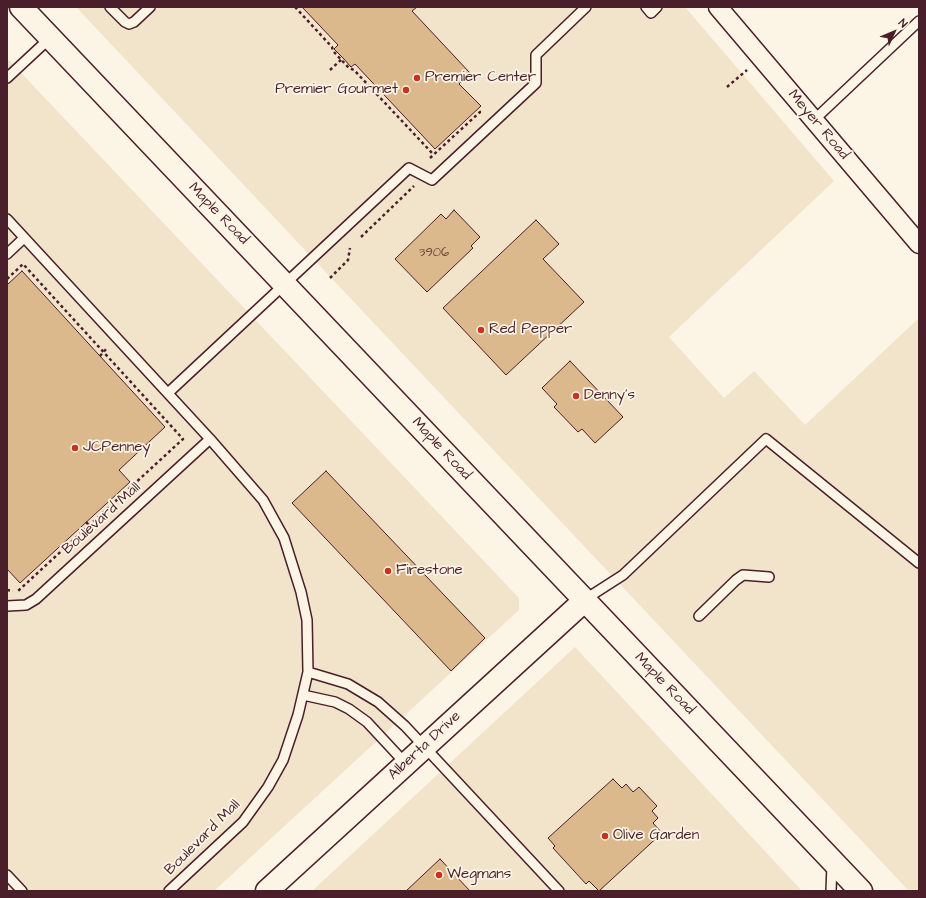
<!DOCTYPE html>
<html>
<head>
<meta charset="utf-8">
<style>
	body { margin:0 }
	#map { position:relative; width:926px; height:898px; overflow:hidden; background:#fcf5e5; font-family:"Architects Daughter",sans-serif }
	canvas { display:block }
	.frame { position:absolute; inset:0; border:8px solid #4a1f2b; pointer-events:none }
	.north { position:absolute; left:874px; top:12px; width:40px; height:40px; -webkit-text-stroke:3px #fcf5e5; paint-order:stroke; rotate:46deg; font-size:11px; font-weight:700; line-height:16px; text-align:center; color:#4a1f2b }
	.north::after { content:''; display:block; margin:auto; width:14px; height:18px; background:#4a1f2b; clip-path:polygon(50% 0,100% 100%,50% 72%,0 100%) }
</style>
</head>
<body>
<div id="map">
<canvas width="926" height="898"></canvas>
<div class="frame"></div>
<div class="north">N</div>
</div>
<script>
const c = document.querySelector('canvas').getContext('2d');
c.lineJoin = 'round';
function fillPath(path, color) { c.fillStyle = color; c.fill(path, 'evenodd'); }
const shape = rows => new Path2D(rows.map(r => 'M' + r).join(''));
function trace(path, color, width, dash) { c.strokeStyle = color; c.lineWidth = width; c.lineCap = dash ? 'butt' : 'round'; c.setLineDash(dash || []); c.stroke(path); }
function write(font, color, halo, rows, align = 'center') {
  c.font = font + ' "Architects Daughter",sans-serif'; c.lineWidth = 3.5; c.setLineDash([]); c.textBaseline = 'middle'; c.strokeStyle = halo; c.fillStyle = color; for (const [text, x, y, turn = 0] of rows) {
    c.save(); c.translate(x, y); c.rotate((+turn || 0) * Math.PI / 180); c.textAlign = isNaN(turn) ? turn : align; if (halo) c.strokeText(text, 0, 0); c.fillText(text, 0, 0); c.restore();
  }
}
const built = shape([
	[76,7,685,7,834,181,669,337,724,398,754,371,805,425,919,318,919,891,909,891],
	[7,58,519,598,519,610,214,891,7,891],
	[575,647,802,891,312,891]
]);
const building = shape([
	[302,7,417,7,412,11,470,73,459,84,481,106,435,149,355,64,351,67,343,58,334,49,338,45,302,7],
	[454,210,480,237,471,246,473,248,427,292,395,259,441,214,446,219,454,210],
	[536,220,559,244,543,259,584,302,506,375,443,308,536,220],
	[22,271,165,427,119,470,130,482,20,583,7,569,7,285,22,271],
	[570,361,623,417,595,443,582,429,578,432,554,407,557,404,542,388,570,361],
	[326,471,485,638,451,671,292,503,326,471],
	[613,779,622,788,626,784,633,792,639,787,657,806,652,811,658,818,653,823,662,833,599,891,589,881,586,884,553,848,555,846,548,838,613,779],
	[440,859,470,891,406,891,440,859]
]);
const path = shape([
	[295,7,332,47,333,51,349,68,354,70,433,154],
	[330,70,343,58],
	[727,87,747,70],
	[430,158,480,112,483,112],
	[361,237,414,186],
	[330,278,348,260,350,248],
	[7,279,23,264,183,439,18,591],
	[100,356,107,348],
	[86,522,90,526],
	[7,590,13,591]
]);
const service = shape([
	[110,7,125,22,129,24,134,22,150,7],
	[646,7,651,13,657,7],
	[7,78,50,38],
	[814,120,919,21],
	[7,219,210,439,263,500,284,538,301,592,307,620,308,672,298,715,283,760,268,787,243,822,169,891],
	[7,254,24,238],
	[168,393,409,168,432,180,536,83,536,55,586,7],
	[584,600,623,575,766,439,919,563],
	[7,606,26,605,36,599,210,439],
	[699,616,736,580,743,575,769,577],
	[308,672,348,684,378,702,405,726,559,891],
	[303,695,335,702,349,709,367,722,406,764],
	[7,875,22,891],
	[831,891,832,865]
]);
const minor = shape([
	[718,7,919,244]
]);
const tertiary = shape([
	[267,891,584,601]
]);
const secondary = shape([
	[21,7,861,891]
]);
const markers = [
	[417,78,4,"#c8321e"],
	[406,90,4,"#c8321e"],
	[481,330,4,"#c8321e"],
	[576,396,4,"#c8321e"],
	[75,448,4,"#c8321e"],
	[388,571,4,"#c8321e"],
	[605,836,4,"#c8321e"],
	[439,875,4,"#c8321e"]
];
const numberNames = [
	["3906",434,253]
];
const poiNames = [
	["Premier Center",425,78],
	["Premier Gourmet",398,90,"right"],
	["Red Pepper",489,330],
	["Denny's",584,396],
	["JCPenney",83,448],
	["Firestone",396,571],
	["Olive Garden",613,836],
	["Wegmans",447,875]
];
const streetNames = [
	["Meyer Road",818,125,50],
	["Maple Road",218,214,46],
	["Maple Road",441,449,47],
	["Boulevard Mall",102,519,-42],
	["Maple Road",664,684,46],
	["Alberta Drive",425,746,-43],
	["Boulevard Mall",203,838,-45]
];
fillPath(built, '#f2e3cb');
fillPath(building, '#dbb98d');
trace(building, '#4a1f2b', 1);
trace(service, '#4a1f2b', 12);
trace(minor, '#4a1f2b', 21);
trace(tertiary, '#4a1f2b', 25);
trace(secondary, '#4a1f2b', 25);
trace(path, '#4a1f2b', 2.5, [3, 3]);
trace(service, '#fcf5e5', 9);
trace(minor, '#fcf5e5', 18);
trace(tertiary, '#fcf5e5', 22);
trace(secondary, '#fcf5e5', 22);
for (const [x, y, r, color] of markers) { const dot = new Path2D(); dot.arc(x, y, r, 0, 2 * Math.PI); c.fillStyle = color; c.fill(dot); trace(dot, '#fcf5e5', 1.5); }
write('13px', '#6e4644', null, numberNames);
write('15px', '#4a1f2b', '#fcf5e5', poiNames, 'left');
write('15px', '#4a1f2b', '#fcf5e5', streetNames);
</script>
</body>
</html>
